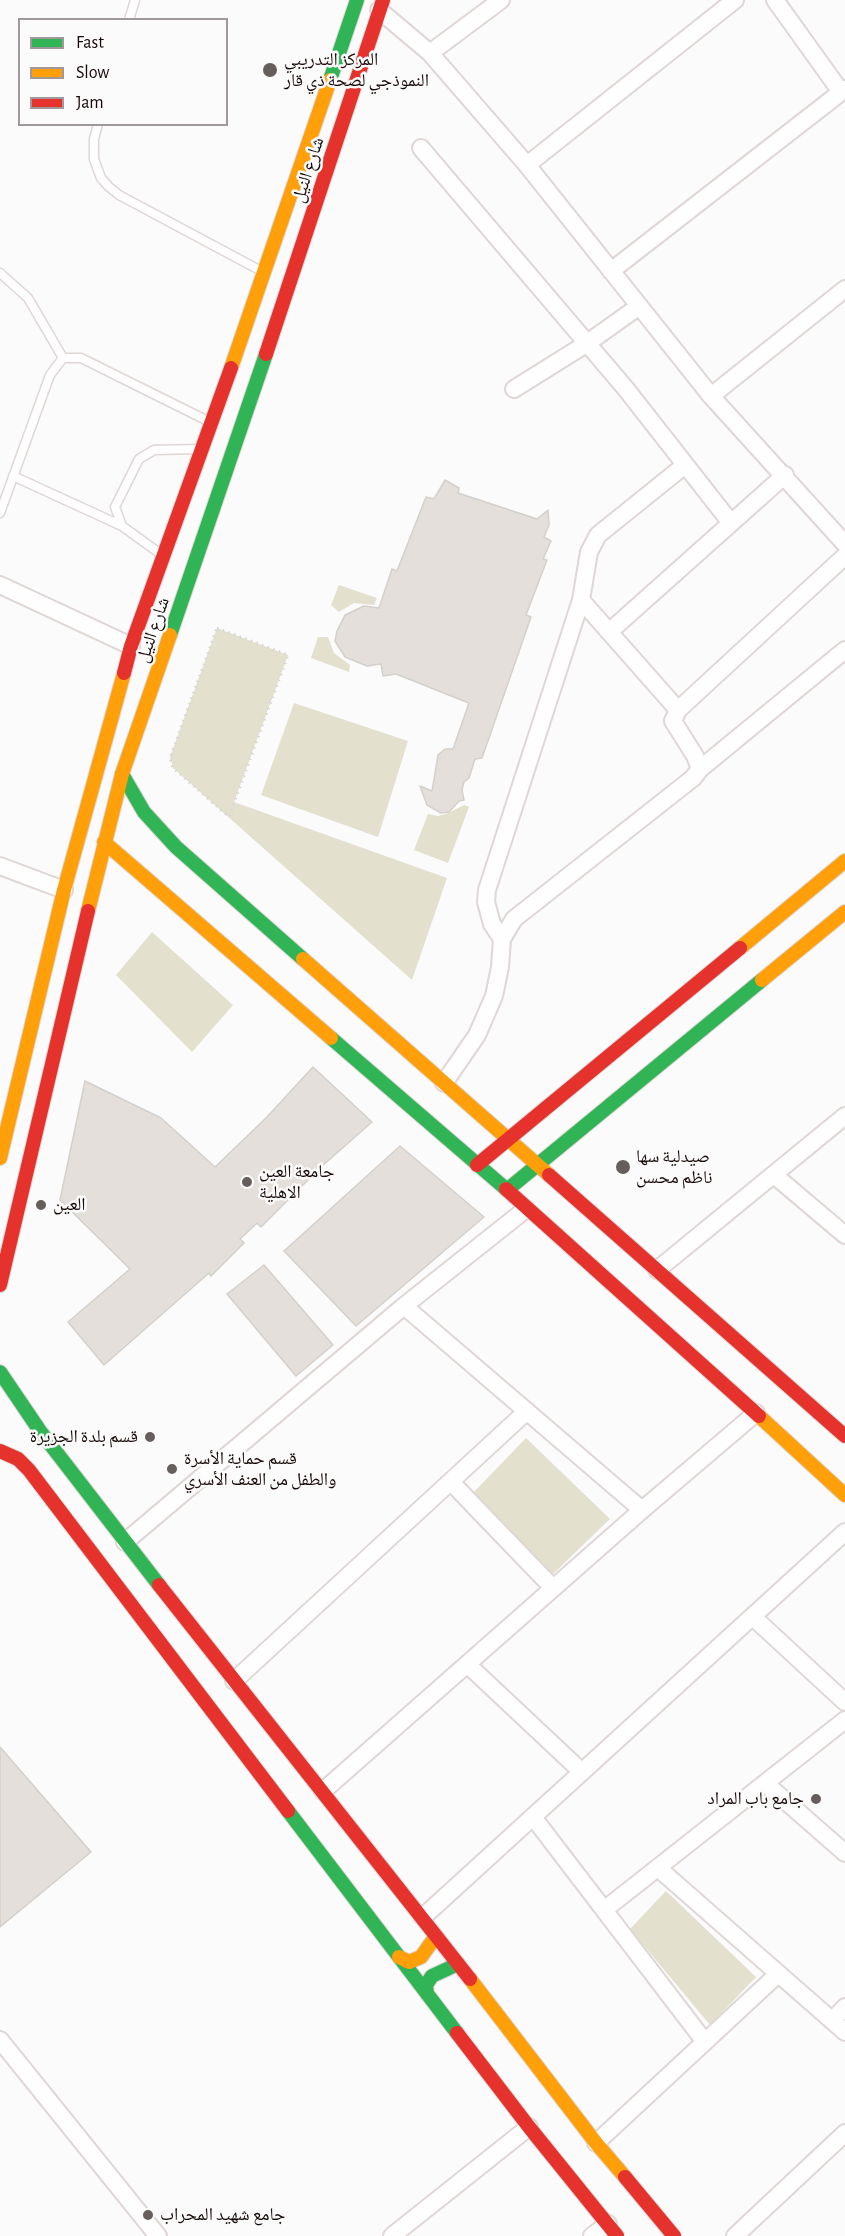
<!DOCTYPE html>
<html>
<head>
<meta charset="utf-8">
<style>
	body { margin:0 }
	#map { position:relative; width:845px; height:2236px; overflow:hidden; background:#fbfbfb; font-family:"Alegreya Sans",sans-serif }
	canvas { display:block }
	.legend { position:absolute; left:18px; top:18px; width:210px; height:108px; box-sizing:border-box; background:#fbfbfb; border:2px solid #9f9a99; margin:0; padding:8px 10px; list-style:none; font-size:18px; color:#160907 }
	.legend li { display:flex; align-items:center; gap:12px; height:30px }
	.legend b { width:30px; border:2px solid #9f9a99 }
</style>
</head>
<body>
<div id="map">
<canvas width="845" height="2236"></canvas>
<ul class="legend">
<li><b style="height:8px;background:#30b455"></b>Fast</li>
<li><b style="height:8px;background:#ff9f0a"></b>Slow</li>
<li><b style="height:8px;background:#e5322d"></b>Jam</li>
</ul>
</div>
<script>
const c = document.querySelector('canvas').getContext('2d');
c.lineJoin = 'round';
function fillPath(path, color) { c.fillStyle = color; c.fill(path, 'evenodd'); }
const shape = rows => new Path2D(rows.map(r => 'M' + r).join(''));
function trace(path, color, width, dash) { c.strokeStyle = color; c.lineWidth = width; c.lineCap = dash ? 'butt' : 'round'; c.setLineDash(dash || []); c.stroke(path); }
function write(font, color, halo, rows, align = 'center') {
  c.font = font + ' "Alegreya Sans","Noto Naskh Arabic",sans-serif'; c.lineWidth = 5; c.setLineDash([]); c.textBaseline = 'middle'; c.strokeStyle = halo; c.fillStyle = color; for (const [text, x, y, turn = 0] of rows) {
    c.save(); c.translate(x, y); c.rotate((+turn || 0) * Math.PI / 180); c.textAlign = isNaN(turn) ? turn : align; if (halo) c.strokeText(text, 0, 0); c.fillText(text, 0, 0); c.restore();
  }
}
const green = shape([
	[339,585,377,598,374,605,354,603,339,612,331,605],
	[217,628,288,655,234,802,447,878,412,980,173,768,170,757],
	[318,637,328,637,334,653,350,665,349,672,311,658],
	[294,703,408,741,378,837,261,795],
	[464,805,469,807,448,863,414,850,428,814,437,816,446,814],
	[152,932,233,1005,192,1052,116,975],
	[526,1438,610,1519,552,1575,472,1494],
	[666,1891,756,1977,710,2025,630,1929]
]);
const building = shape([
	[445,480,459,488,458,493,537,519,548,510,549,525,544,537,551,541,543,559,547,560,526,615,531,617,482,758,475,759,469,778,464,782,462,790,464,800,459,801,449,812,441,813,427,805,420,786,432,791,438,755,445,749,453,749,469,703,396,674,383,676,381,664,367,666,345,657,335,641,337,631,345,615,364,606,379,608,392,569,397,571,426,497,434,499,445,480],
	[313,1067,372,1122,321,1167,261,1227,257,1223,240,1239,244,1243,211,1276,209,1273,104,1365,68,1322,130,1269,60,1200,85,1081,161,1118,215,1167,267,1117,313,1067],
	[400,1146,484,1217,356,1326,284,1251,400,1146],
	[264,1265,333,1345,296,1376,227,1294,264,1265],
	[0,1747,91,1852,0,1927,0,1747]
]);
const path = shape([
	[217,628,288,655,229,817,173,768,170,758,217,628]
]);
const lane = shape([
	[129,20,135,0],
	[98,124,94,139,94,159,101,178,109,187,119,195,265,273],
	[0,273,28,298,63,358],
	[13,476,122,526],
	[0,513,50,375,63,358,81,358,210,422],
	[162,555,122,526,115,507,139,459,154,450,201,449]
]);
const street = shape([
	[775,0,841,92],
	[379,10,430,53,527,165,711,396,845,544],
	[430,53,501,0],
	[421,148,626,389,731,523],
	[527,165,735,0],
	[611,271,845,89],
	[514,389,586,344,638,307],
	[711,396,845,289],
	[0,585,131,646],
	[581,600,678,710],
	[609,632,785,475],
	[700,769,845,650],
	[0,866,64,890],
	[502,939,492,924,486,902,487,890,581,600,589,552,598,535,685,465],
	[444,1083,477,1035,494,996,500,967,502,939,514,919,693,778,700,769,695,756,673,721,678,710,845,556],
	[774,1175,845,1235],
	[657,1270,845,1116],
	[404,1306,642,1510],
	[451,1482,553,1588],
	[125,1542,404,1306,526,1209],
	[753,1617,845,1702],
	[468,1665,582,1772],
	[234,1681,527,1411],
	[765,1783,845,1853],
	[323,1791,642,1510,756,1413],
	[533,1817,705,2042],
	[658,1868,845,2032],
	[604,1910,845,1720],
	[423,1917,845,1532],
	[832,2021,845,2007],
	[0,2040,158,2236],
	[596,2143,778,1974],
	[392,2236,529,2127],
	[592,2236,608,2224],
	[735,2236,845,2133]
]);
const fast = shape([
	[330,80,357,0],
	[170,635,266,354],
	[122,774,144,812,176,847,303,959],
	[331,1038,506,1189],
	[507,1190,762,980],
	[0,1372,40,1431,159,1585],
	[288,1811,457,2033],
	[427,1994,426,1985,432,1976,458,1964]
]);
const slow = shape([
	[231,368,330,80],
	[104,842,331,1038],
	[88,911,122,774,170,635],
	[740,948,845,861],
	[303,959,549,1175],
	[762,980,845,912],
	[0,1158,64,890,124,673],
	[759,1416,845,1495],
	[399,1957,409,1962,421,1957,436,1936],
	[470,1979,596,2143,625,2177]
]);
const jam = shape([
	[266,354,383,0],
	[124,673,131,646,231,368],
	[477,1165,740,948],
	[549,1175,845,1436],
	[506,1189,759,1416],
	[0,1285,88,911],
	[0,1451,18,1459,29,1470,288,1811],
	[159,1585,470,1979],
	[457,2033,529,2127,617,2236],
	[625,2177,674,2236]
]);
const markers = [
	[270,70,8,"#665e5c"],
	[623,1167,8,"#665e5c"],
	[247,1182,6,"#665e5c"],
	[41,1205,6,"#665e5c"],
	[150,1437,6,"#665e5c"],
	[172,1469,6,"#665e5c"],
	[816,1799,6,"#665e5c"],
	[148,2215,6,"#665e5c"]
];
const poiNames = [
	["المركز التدريبي",284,60],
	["النموذجي لصحة ذي قار",284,81],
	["صيدلية سها",636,1157],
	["ناظم محسن",636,1178],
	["جامعة العين",259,1172],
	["الاهلية",259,1193],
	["العين",53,1205],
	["قسم بلدة الجزيرة",138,1437,"right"],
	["قسم حماية الأسرة",184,1459],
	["والطفل من العنف الأسري",184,1480],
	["جامع باب المراد",804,1799,"right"],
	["جامع شهيد المحراب",160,2215]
];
const streetNames = [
	["شارع النيل",308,170,-72],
	["شارع النيل",153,630,-71]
];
fillPath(green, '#e3e0cd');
fillPath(building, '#e4dfda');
trace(building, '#d4d0cb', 1.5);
trace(lane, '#ded7d5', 11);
trace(street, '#ded7d5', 20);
trace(fast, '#ded7d5', 16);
trace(slow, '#ded7d5', 16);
trace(jam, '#ded7d5', 16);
trace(path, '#d8d7d7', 3, [1.5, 4.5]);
trace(lane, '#fefefe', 8);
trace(street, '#fefefe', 16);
trace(fast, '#30b455', 14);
trace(slow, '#ff9f0a', 14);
trace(jam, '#e5322d', 14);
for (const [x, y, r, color] of markers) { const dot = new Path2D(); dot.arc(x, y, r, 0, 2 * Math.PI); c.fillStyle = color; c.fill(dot); trace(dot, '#fbfbfb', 2); }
write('18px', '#160907', '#fbfbfb', poiNames, 'left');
write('18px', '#160907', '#fbfbfb', streetNames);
</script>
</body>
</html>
